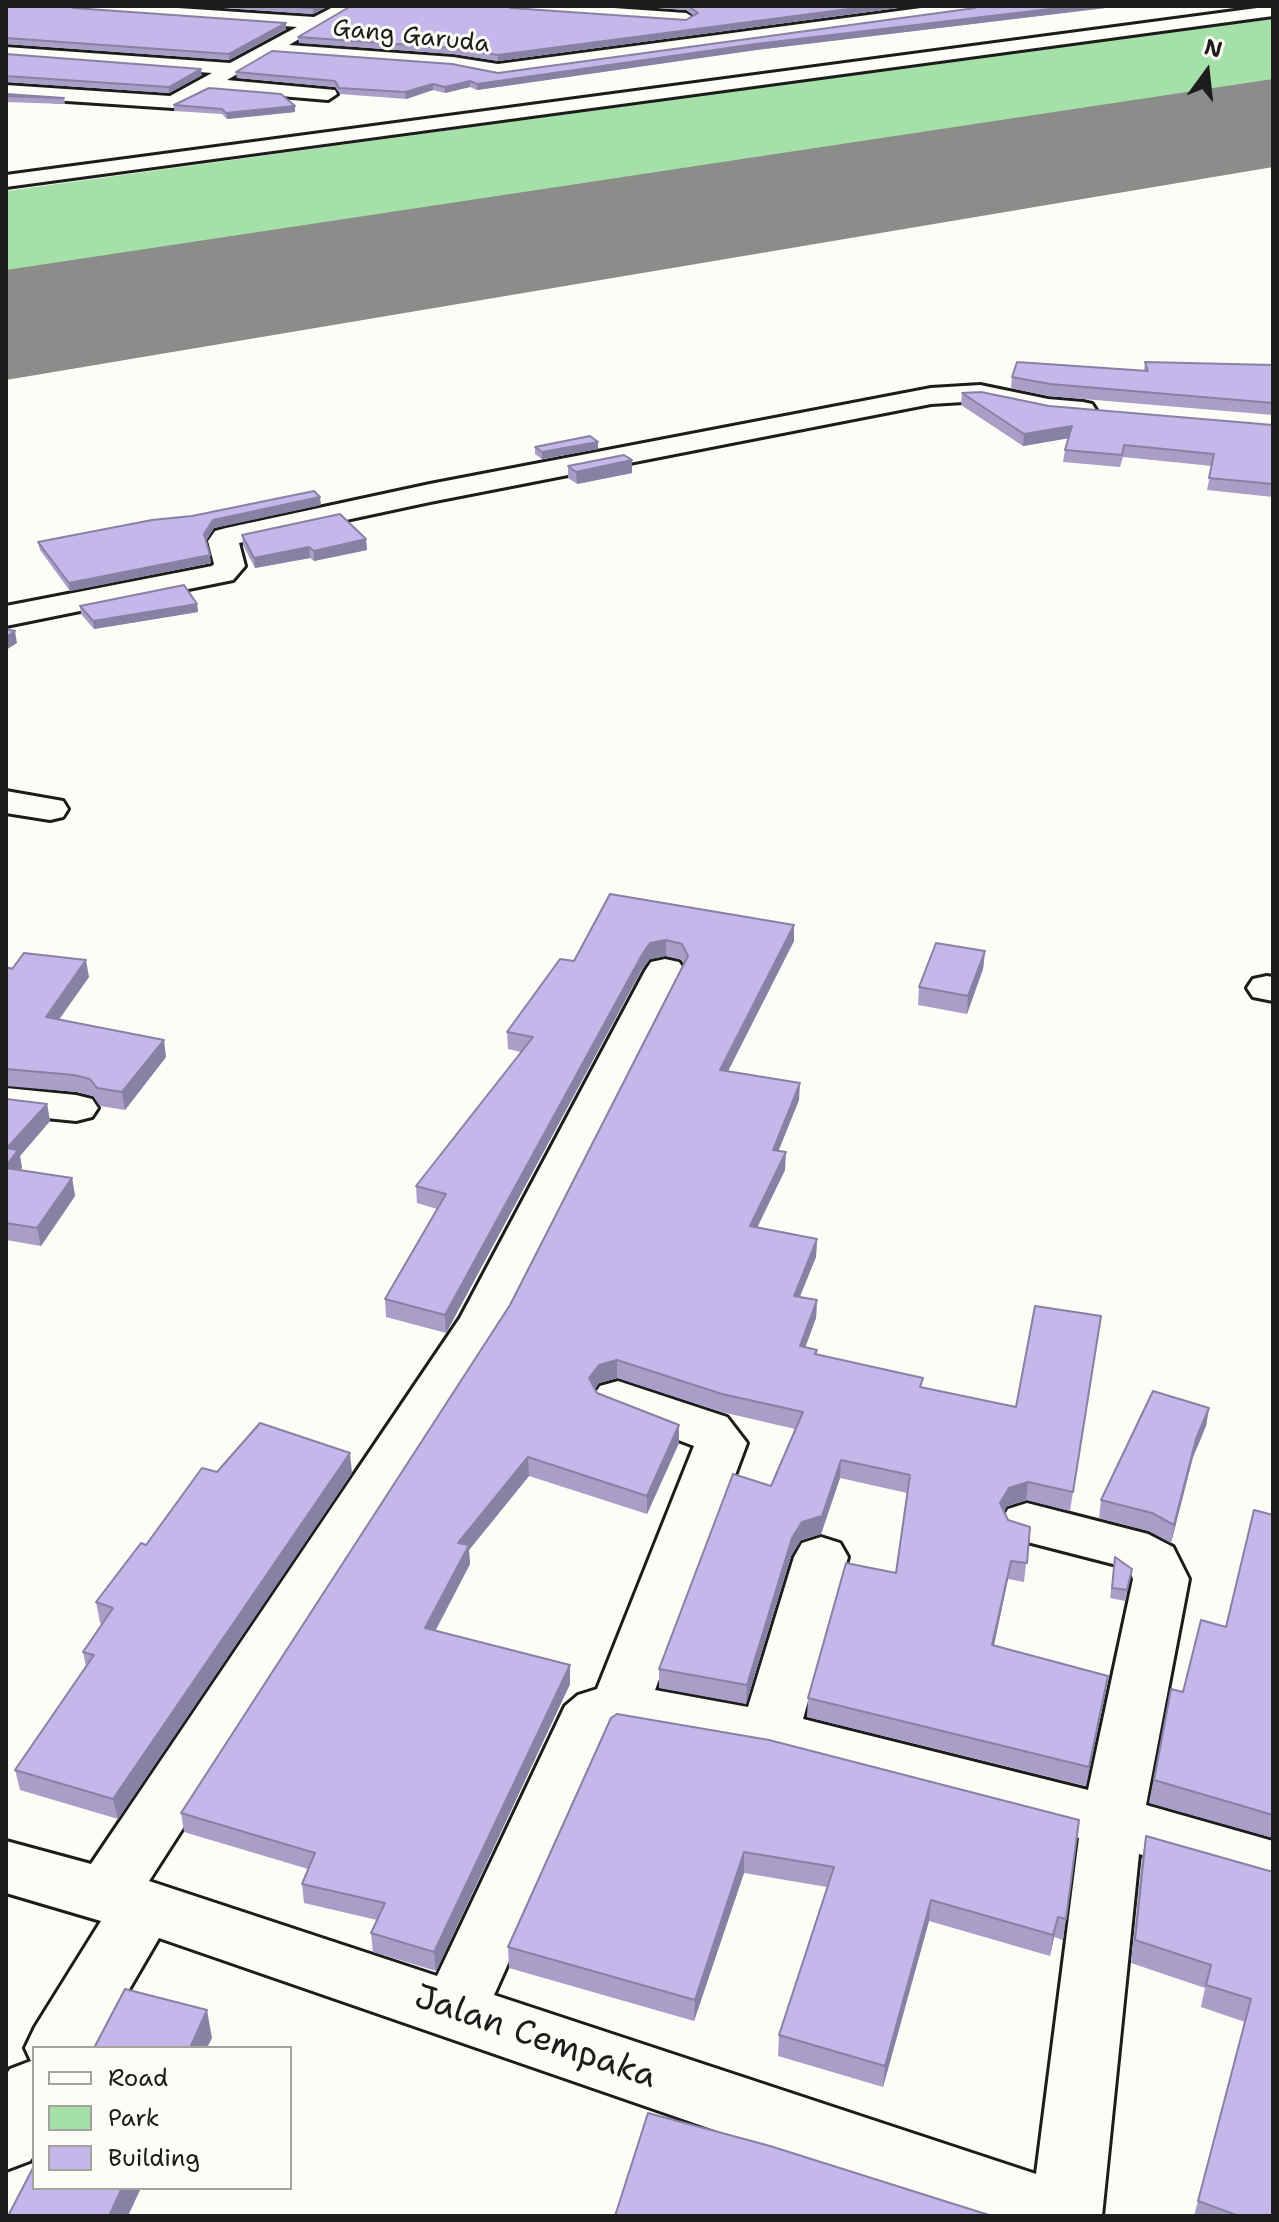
<!DOCTYPE html>
<html>
<head>
<meta charset="utf-8">
<style>
	body { margin:0 }
	#map { position:relative; width:1279px; height:2222px; overflow:hidden; background:#fdfcf7; font-family:"Shantell Sans",sans-serif }
	canvas { display:block }
	.frame { position:absolute; inset:0; border:8px solid #1c1c1c; pointer-events:none }
	.legend { position:absolute; left:32px; top:2046px; width:260px; height:144px; box-sizing:border-box; background:#fdfcf7; border:2px solid #a3a29f; margin:0; padding:10px 14px; list-style:none; font-size:24px; color:#1c1c1c }
	.legend li { display:flex; align-items:center; gap:16px; height:40px }
	.legend b { width:40px; border:2px solid #a3a29f }
	.north { position:absolute; left:1167px; top:32px; width:80px; height:80px; -webkit-text-stroke:6px #fdfcf7; paint-order:stroke; rotate:15deg; font-size:22px; font-weight:700; line-height:32px; text-align:center; color:#1c1c1c }
	.north::after { content:''; display:block; margin:auto; width:28px; height:36px; background:#1c1c1c; clip-path:polygon(50% 0,100% 100%,50% 72%,0 100%) }
</style>
</head>
<body>
<div id="map">
<canvas width="1279" height="2222"></canvas>
<div class="frame"></div>
<ul class="legend">
<li><b style="height:10px;background:#fdfcf7"></b>Road</li>
<li><b style="height:22px;background:#a4e0a7"></b>Park</li>
<li><b style="height:22px;background:#c3b8e9"></b>Building</li>
</ul>
<div class="north">N</div>
</div>
<script>
const c = document.querySelector('canvas').getContext('2d');
c.lineJoin = 'round';
function fillPath(path, color) { c.fillStyle = color; c.fill(path, 'evenodd'); }
const shape = rows => new Path2D(rows.map(r => 'M' + r).join(''));
function trace(path, color, width, dash) { c.strokeStyle = color; c.lineWidth = width; c.lineCap = dash ? 'butt' : 'round'; c.setLineDash(dash || []); c.stroke(path); }
function write(font, color, halo, rows, align = 'center') {
  c.font = font + ' "Shantell Sans",sans-serif'; c.lineWidth = 6; c.setLineDash([]); c.textBaseline = 'middle'; c.strokeStyle = halo; c.fillStyle = color; for (const [text, x, y, turn = 0] of rows) {
    c.save(); c.translate(x, y); c.rotate((+turn || 0) * Math.PI / 180); c.textAlign = isNaN(turn) ? turn : align; if (halo) c.strokeText(text, 0, 0); c.fillText(text, 0, 0); c.restore();
  }
}
const green = shape([
	[1273,17,1273,88,6,281,6,191]
]);
const runway = shape([
	[1273,79,1273,167,6,380,6,270,1273,79]
]);
const minor = shape([
	[67,6,148,6,314,17,335,6,355,6,289,45,453,57,498,64,936,6,982,6,974,11,498,76,453,67,272,54,227,80,335,90,337,94,328,100,209,90,173,108,6,97,6,85,170,96,212,73,6,57,6,47,230,63,297,27,75,11,67,6],
	[503,6,585,6,686,13,695,18,686,23,511,11,503,6],
	[1272,6,1273,16,6,187,6,175,1272,6],
	[980,385,1048,399,1083,402,1092,404,1096,410,1092,416,1083,418,1048,415,980,401,931,404,430,502,239,543,245,566,233,580,6,626,6,606,212,566,214,564,208,541,215,531,226,528,430,484,931,388,980,385],
	[6,791,63,801,68,809,63,817,50,820,6,813,6,791],
	[665,959,679,962,685,971,508,1322,149,1881,437,1976,565,1706,578,1695,597,1689,694,1446,600,1410,592,1398,600,1386,618,1381,727,1417,747,1443,655,1690,748,1707,794,1557,802,1543,821,1537,840,1543,848,1557,803,1719,1088,1790,1133,1579,1131,1574,1113,1564,1008,1537,1000,1523,1008,1509,1027,1503,1148,1534,1173,1547,1189,1579,1146,1805,1273,1841,1273,1893,1139,1854,1102,2216,963,2216,159,1938,95,2048,34,2048,34,2155,30,2161,6,2170,6,2075,10,2069,31,2061,25,2048,35,2027,101,1921,6,1893,6,1841,91,1864,460,1318,645,971,651,962,665,959],
	[616,1731,769,1758,1079,1838,1036,2174,494,1995,609,1737,616,1731],
	[1267,976,1273,977,1273,1001,1253,997,1247,988,1253,979,1267,976],
	[6,1088,76,1095,92,1099,98,1108,92,1117,76,1121,6,1114,6,1088]
]);
const wall = shape([
	[6,6,74,8,286,29,229,60,6,44],
	[193,6,329,6,313,14],
	[628,6,913,6,498,61,453,54,299,43,298,37,511,8,686,20,694,16,686,10],
	[978,6,1122,6,756,50,477,90,470,87,445,93,433,90,406,99,340,94,335,87,237,78,236,72,498,73,975,8],
	[6,54,202,75,169,93,6,82],
	[6,94,64,98,65,104,6,102],
	[174,105,295,106,295,112,227,119,222,114,174,111],
	[1145,362,1273,365,1273,415,1048,396,1011,388,1012,377,1144,371],
	[962,393,1049,406,1273,425,1273,497,1207,490,1212,466,1123,457,1120,467,1063,462,1065,450,1068,438,1023,446,961,405],
	[535,447,598,449,542,459,535,454],
	[568,466,632,473,577,484,568,478],
	[321,505,214,528,206,541,211,563,70,591,40,550,38,542],
	[242,535,366,539,367,550,314,561,310,558,255,568,243,545],
	[197,604,198,612,94,629,81,614,80,606],
	[610,894,794,925,794,941,728,1071,799,1100,778,1151,785,1170,757,1228,817,1239,816,1257,799,1297,817,1300,816,1318,805,1348,817,1350,817,1355,922,1388,1016,1407,1101,1316,1070,1511,1026,1500,1007,1506,1004,1512,1008,1520,1030,1527,1024,1582,1008,1579,994,1645,1108,1676,1086,1786,807,1717,808,1698,896,1573,907,1493,840,1478,821,1534,801,1540,791,1556,746,1704,659,1688,659,1669,771,1486,795,1429,722,1412,617,1378,599,1383,595,1389,597,1393,679,1425,679,1443,647,1514,529,1476,469,1550,470,1564,435,1631,570,1665,570,1684,436,1971,373,1952,371,1933,377,1920,304,1903,302,1884,308,1869,184,1832,181,1813,510,1305,684,964,682,960,666,956,650,959,642,969,446,1333,386,1317,385,1299,437,1209,417,1203,416,1186,521,1052,508,1049,507,1032,574,961],
	[985,951,983,969,967,1014,918,1005,919,987],
	[6,967,89,977,59,1020,166,1057,125,1110,100,1106,93,1096,77,1092,6,1086],
	[6,1099,47,1104,50,1121,20,1156,22,1168,20,1170,72,1178,75,1196,41,1246,6,1240],
	[1209,1408,1206,1426,1193,1457,1171,1543,1149,1531,1099,1518,1101,1500],
	[217,1472,352,1473,118,1819,20,1790,15,1770,86,1667,83,1652,102,1624,100,1623,96,1602,146,1545],
	[1273,1515,1273,1838,1149,1803,1171,1689,1183,1692,1226,1627],
	[1115,1557,1132,1569,1125,1601,1110,1598],
	[611,1718,1066,1919,1063,1940,1054,1937,1050,1956,929,1921,883,2087,778,2056,779,2035,827,1887,744,1873,694,2021,509,1968,508,1947],
	[1146,1836,1273,1872,1273,2216,1194,2216,1245,2022,1201,2007,1205,1988,1131,1963,1142,1858]
]);
const shadedWall = shape([
	[317,6,329,6,313,14,313,8],
	[871,6,913,6,498,61,498,55],
	[1075,6,1122,6,756,50,477,90,477,84,756,44],
	[286,23,286,29,229,60,229,54],
	[201,69,202,75,169,93,169,87],
	[470,81,470,87,445,93,445,87],
	[433,84,433,90,406,99,405,92],
	[295,106,295,112,227,119,226,113],
	[1072,426,1070,438,1023,446,1024,434],
	[598,442,598,449,542,459,542,452],
	[632,460,632,473,577,484,576,472],
	[320,497,321,505,214,528,205,542,204,534,213,520],
	[366,539,367,550,314,561,314,551],
	[309,547,310,558,255,568,254,558],
	[210,555,211,563,70,591,69,583],
	[197,604,198,612,94,629,93,621],
	[15,631,17,643,6,650,6,637],
	[794,925,794,941,720,1087,720,1070],
	[666,940,666,956,650,959,642,969,446,1333,445,1315,643,953,650,943],
	[985,951,983,969,967,1014,968,996],
	[86,960,89,977,48,1034,46,1017],
	[164,1040,166,1057,125,1110,122,1092],
	[800,1083,799,1100,772,1167,773,1150],
	[47,1104,50,1121,20,1156,22,1168,8,1185,6,1175,7,1148],
	[786,1152,785,1170,749,1244,750,1226],
	[72,1178,75,1196,41,1246,37,1228],
	[817,1239,816,1257,793,1314,794,1296],
	[817,1300,816,1318,799,1364,800,1346],
	[617,1360,617,1378,599,1383,590,1396,589,1378,599,1365],
	[1209,1408,1206,1426,1193,1457,1171,1543,1174,1525,1196,1439],
	[679,1425,679,1443,647,1514,647,1496],
	[350,1453,352,1473,118,1819,113,1799],
	[528,1457,529,1476,469,1550,470,1564,427,1647,425,1628,458,1543],
	[841,1460,840,1478,821,1534,801,1540,791,1556,746,1704,747,1685,792,1538],
	[1028,1482,1026,1500,1007,1506,997,1522,1000,1503,1009,1488],
	[1011,1561,1008,1579,990,1664,992,1645],
	[570,1665,570,1684,436,1971,434,1952],
	[1108,1676,1105,1695,1086,1786,1089,1767],
	[744,1852,744,1873,694,2021,695,2000],
	[931,1900,929,1921,883,2087,885,2066],
	[1058,1917,1054,1937,1050,1956,1053,1935],
	[207,2010,212,2038,207,2048,190,2048],
	[122,2188,141,2188,128,2216,109,2216]
]);
const building = shape([
	[6,6,70,6,74,8,286,23,229,54,6,38,6,6],
	[278,6,317,6,313,8,278,6],
	[351,6,507,6,511,8,686,20,698,13,688,6,871,6,498,55,453,48,298,37,351,6],
	[978,6,1075,6,756,44,477,84,470,81,445,87,433,84,405,92,339,88,335,81,236,72,272,51,452,64,498,73,975,8,978,6],
	[6,54,201,69,169,87,6,76,6,54],
	[209,88,281,94,295,106,226,113,222,109,174,105,209,88],
	[6,94,64,98,6,96,6,94],
	[1017,362,1148,371,1145,362,1273,365,1273,403,1050,384,1012,377,1017,362],
	[981,392,1049,406,1273,425,1273,484,1209,478,1214,454,1124,445,1122,455,1065,450,1072,426,1024,434,962,393,981,392],
	[590,436,598,442,542,452,535,447,590,436],
	[624,455,632,460,576,472,568,466,624,455],
	[314,491,320,497,213,520,204,534,210,555,69,583,38,542,152,520,192,516,314,491],
	[340,514,366,539,314,551,309,547,254,558,242,535,340,514],
	[184,585,197,604,93,621,80,606,184,585],
	[6,629,15,631,6,637,6,629],
	[610,894,794,925,720,1070,800,1083,773,1150,786,1152,750,1226,817,1239,794,1296,817,1300,800,1346,817,1350,815,1354,923,1378,920,1387,1016,1407,1035,1306,1101,1316,1073,1492,1028,1482,1009,1488,1000,1503,1008,1520,1030,1527,1027,1563,1011,1561,992,1645,1108,1676,1089,1767,808,1698,846,1563,896,1573,910,1475,841,1460,822,1516,802,1522,792,1538,747,1685,659,1669,733,1474,771,1486,803,1412,722,1394,617,1360,599,1365,589,1378,597,1393,679,1425,647,1496,528,1457,458,1543,469,1545,425,1628,570,1665,434,1952,371,1933,385,1903,302,1884,315,1853,181,1813,510,1305,688,956,682,944,666,940,650,943,643,953,445,1315,385,1299,446,1194,416,1186,533,1037,507,1032,560,959,574,961,610,894],
	[936,943,985,951,968,996,919,987,936,943],
	[24,953,86,960,46,1017,164,1040,122,1092,97,1088,90,1079,74,1075,6,1069,6,967,12,969,24,953],
	[6,1099,47,1104,7,1148,18,1150,6,1166,6,1099],
	[6,1168,72,1178,37,1228,6,1223,6,1168],
	[1153,1391,1209,1408,1196,1439,1174,1525,1152,1513,1101,1500,1153,1391],
	[260,1423,350,1453,113,1799,15,1770,94,1655,83,1652,113,1608,96,1602,141,1543,146,1545,202,1468,217,1472,260,1423],
	[1254,1510,1273,1515,1273,1815,1154,1780,1171,1689,1183,1692,1201,1620,1226,1627,1254,1510],
	[1115,1557,1132,1569,1127,1590,1112,1588,1115,1557],
	[617,1714,769,1740,1079,1820,1066,1919,1058,1917,1053,1935,931,1900,885,2066,779,2035,834,1867,744,1852,695,2000,508,1947,611,1718,617,1714],
	[1146,1836,1273,1872,1273,2216,1239,2216,1198,2201,1251,1999,1206,1985,1211,1965,1135,1940,1146,1836],
	[125,1989,207,2010,190,2048,94,2048,125,1989],
	[648,2113,770,2146,992,2216,615,2216,648,2113],
	[34,2166,34,2188,122,2188,109,2216,8,2216,34,2166]
]);
const farStreetnames = [
	["Gang Garuda",411,37,6]
];
const nearStreetnames = [
	["Jalan Cempaka",535,2038,19]
];
fillPath(green, '#a4e0a7');
fillPath(runway, '#8c8c8a');
trace(minor, '#1c1c1c', 6);
fillPath(minor, '#fdfcf7');
fillPath(wall, '#a89ec8');
fillPath(shadedWall, '#8881a3');
fillPath(building, '#c3b8e9');
trace(building, '#8881a3', 2);
write('24px', '#1c1c1c', '#fdfcf7', farStreetnames);
write('34px', '#1c1c1c', '#fdfcf7', nearStreetnames);
</script>
</body>
</html>
